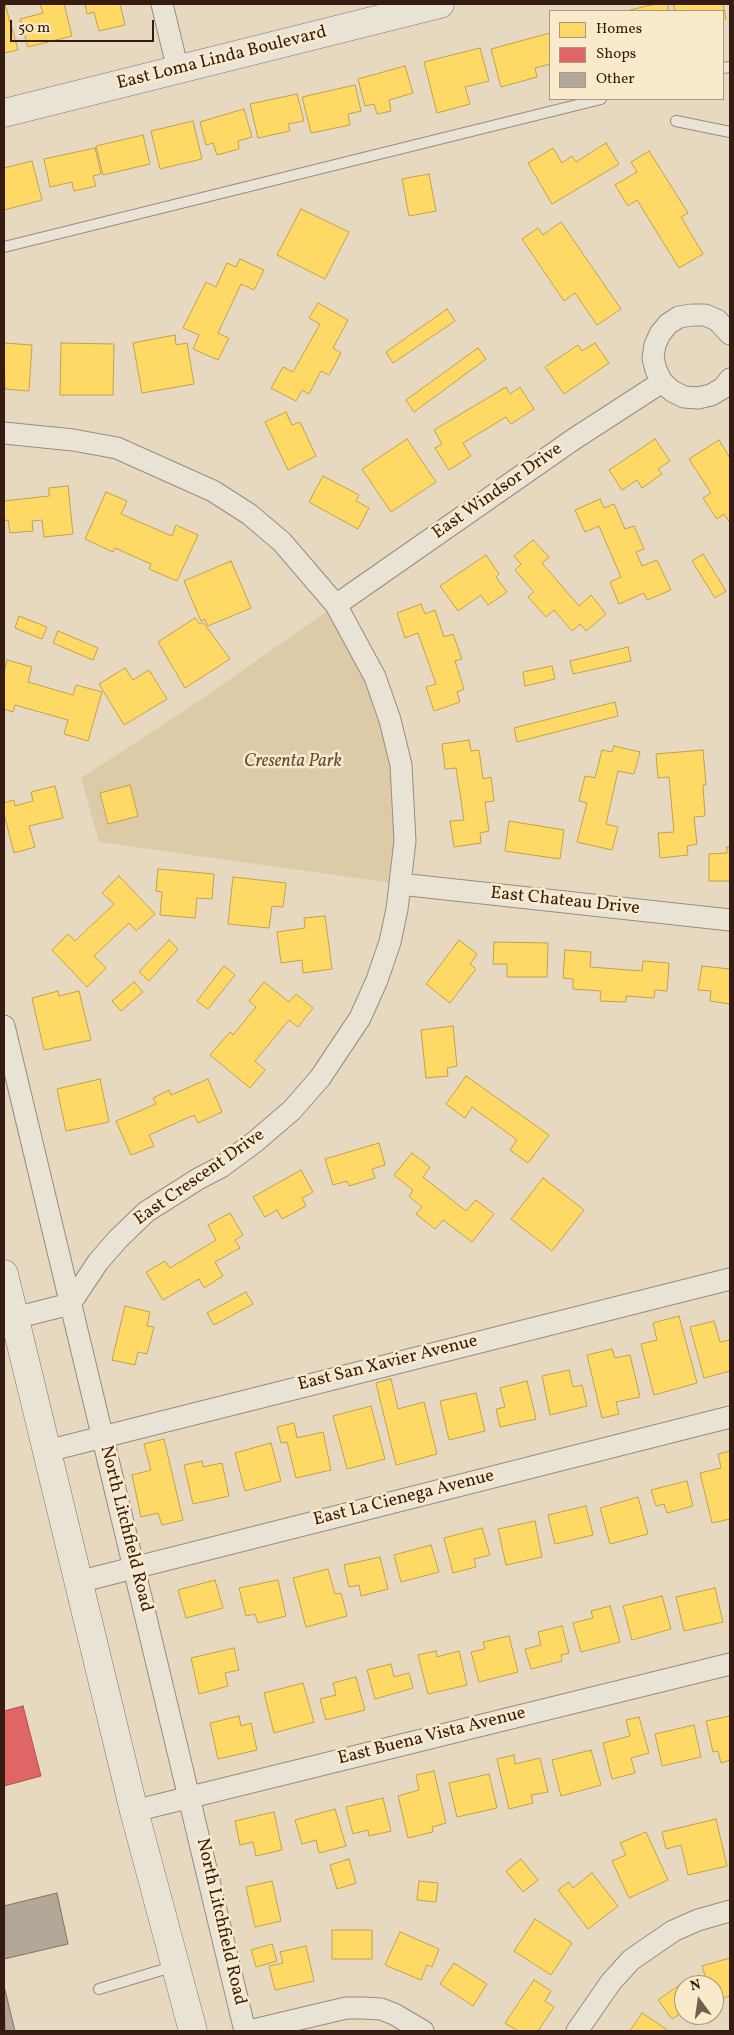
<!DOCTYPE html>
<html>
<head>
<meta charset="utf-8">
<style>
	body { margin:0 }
	#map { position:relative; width:734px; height:2035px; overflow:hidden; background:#e6d9bf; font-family:Vollkorn,serif }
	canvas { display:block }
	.frame { position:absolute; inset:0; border:5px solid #361b12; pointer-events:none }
	.legend { position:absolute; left:549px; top:10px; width:175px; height:90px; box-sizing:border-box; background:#f9eacb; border:1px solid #ab9781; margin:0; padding:6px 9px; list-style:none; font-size:15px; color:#361b12 }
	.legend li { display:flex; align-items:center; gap:10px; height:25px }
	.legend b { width:25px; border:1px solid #ab9781 }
	.north { position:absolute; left:674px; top:1975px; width:50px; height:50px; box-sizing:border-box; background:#f9eacb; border:1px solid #ab9781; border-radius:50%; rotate:346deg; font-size:14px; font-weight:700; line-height:20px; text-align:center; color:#361b12 }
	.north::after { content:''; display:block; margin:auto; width:18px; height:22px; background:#745e4f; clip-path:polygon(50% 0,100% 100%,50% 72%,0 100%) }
	.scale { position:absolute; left:10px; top:20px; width:144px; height:22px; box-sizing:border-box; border:2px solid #361b12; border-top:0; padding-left:6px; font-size:15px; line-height:18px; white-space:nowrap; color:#361b12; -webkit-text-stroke:4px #f9eacb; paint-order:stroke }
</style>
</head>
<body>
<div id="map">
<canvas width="734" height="2035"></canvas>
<div class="frame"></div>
<ul class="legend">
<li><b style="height:14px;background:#ffd966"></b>Homes</li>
<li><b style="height:14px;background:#e06666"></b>Shops</li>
<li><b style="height:14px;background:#b2a897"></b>Other</li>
</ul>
<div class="north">N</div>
<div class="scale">50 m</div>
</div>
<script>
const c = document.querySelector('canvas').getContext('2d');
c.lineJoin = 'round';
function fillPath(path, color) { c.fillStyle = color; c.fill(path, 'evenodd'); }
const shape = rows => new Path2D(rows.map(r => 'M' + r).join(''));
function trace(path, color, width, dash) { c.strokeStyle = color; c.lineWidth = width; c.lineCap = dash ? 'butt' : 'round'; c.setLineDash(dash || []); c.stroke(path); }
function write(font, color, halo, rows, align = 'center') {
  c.font = font + ' Vollkorn,serif'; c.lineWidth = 5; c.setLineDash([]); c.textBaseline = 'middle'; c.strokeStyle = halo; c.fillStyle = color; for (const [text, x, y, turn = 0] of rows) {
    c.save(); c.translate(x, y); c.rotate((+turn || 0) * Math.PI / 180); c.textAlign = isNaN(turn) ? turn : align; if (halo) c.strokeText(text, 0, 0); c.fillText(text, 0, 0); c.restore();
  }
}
const green = shape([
	[336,605,390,720,400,884,99,842,81,778,199,701]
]);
const homes = shape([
	[4,4,5,4,18,50,4,53,4,4],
	[40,4,64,4,72,36,28,47,20,19,43,13,40,4],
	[85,4,120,4,125,25,99,31,94,12,87,14,85,4],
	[655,4,667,4,669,11,626,11,655,4],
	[673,4,723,4,726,19,723,20,723,11,675,11,673,4],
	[550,33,550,64,535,68,537,77,501,87,491,49,550,33],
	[480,48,489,81,465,87,470,104,437,113,424,62,480,48],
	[405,66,413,93,389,100,391,111,377,114,374,104,365,106,358,79,405,66],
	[355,85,361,111,348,114,350,125,311,133,302,97,355,85],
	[297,94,304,121,288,124,290,131,258,138,250,104,297,94],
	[244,109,252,137,238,141,239,149,217,155,213,143,206,145,200,122,244,109],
	[193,121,202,159,160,169,151,131,193,121],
	[143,135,150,164,103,175,96,146,143,135],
	[606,143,619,164,552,204,528,163,553,148,562,163,572,156,576,162,606,143],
	[95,148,101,174,93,176,96,186,74,191,72,182,50,187,44,159,95,148],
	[649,151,688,213,681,217,703,254,679,268,637,200,628,206,615,185,637,172,631,162,649,151],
	[32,161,42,200,4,210,4,168,32,161],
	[429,174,436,211,409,216,402,179,429,174],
	[301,209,349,232,325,279,277,255,301,209],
	[561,222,621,309,597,325,575,293,564,301,522,239,538,228,543,235,561,222],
	[240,259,264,270,254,290,241,284,218,333,229,338,218,360,193,349,199,335,183,328,206,282,216,287,227,263,236,267,240,259],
	[318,303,348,320,333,348,341,353,329,375,321,371,309,394,302,390,296,401,271,388,283,367,293,372,320,324,309,318,318,303],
	[447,309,455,321,393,363,386,352,447,309],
	[175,335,176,345,187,343,194,384,142,393,133,343,175,335],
	[4,343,32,345,29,391,5,389,4,343],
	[61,343,114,344,113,395,60,395,61,343],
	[595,343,609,363,564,394,545,367,578,345,582,351,595,343],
	[478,348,486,359,414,412,406,400,478,348],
	[506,387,510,394,520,387,534,409,511,424,506,417,463,443,471,456,449,470,435,448,442,444,434,430,506,387],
	[286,412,292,425,300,422,316,456,288,470,265,422,286,412],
	[407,439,436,482,391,512,362,469,407,439],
	[655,439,670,461,658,469,662,474,642,488,637,480,622,490,609,470,655,439],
	[719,440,730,458,730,523,724,514,717,519,703,498,711,493,689,459,719,440],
	[323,476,359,495,356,501,369,508,358,529,309,502,323,476],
	[68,486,73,534,44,537,42,520,32,521,33,531,10,533,8,520,4,521,4,501,49,496,49,488,68,486],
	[106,492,127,501,121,514,172,536,176,525,198,535,177,581,149,569,151,564,115,548,113,552,85,539,106,492],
	[600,499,604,508,614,504,625,529,634,526,644,549,636,552,642,566,657,560,671,590,647,600,644,593,619,604,610,582,621,577,599,526,585,532,575,510,600,499],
	[533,540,549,557,542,563,579,606,591,595,606,614,586,631,580,624,572,631,554,610,546,617,528,597,534,592,515,570,521,564,514,556,533,540],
	[703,554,726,591,715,598,692,561,703,554],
	[486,555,499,574,496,577,507,592,488,605,481,595,458,611,440,586,486,555],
	[231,561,251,608,208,626,205,619,201,621,184,581,231,561],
	[421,604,425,614,435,610,444,637,453,634,462,659,455,661,464,689,457,692,460,702,434,711,426,687,436,684,418,633,405,638,397,613,421,604],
	[19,616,47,627,42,639,15,628,19,616],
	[195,618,200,624,203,622,230,659,185,688,158,642,195,618],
	[58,631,98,648,93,660,53,643,58,631],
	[628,647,631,661,573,674,570,661,628,647],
	[7,660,32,667,28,682,73,695,76,685,102,692,88,741,64,734,68,720,15,705,13,712,4,709,4,672,7,660],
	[552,666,555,679,525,686,523,672,552,666],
	[125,668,133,680,149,670,167,699,124,725,99,684,125,668],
	[615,702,618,716,517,742,514,728,615,702],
	[469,740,471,751,479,750,483,779,491,777,494,801,485,802,489,831,480,833,481,843,454,847,450,821,464,820,456,768,445,769,442,744,469,740],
	[614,746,640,752,634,774,618,771,606,824,618,827,612,850,577,842,587,803,579,801,585,776,595,778,602,750,612,752,614,746],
	[703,750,706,785,703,785,705,816,694,817,697,844,687,846,688,855,660,858,658,833,674,832,669,777,658,778,656,754,703,750],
	[130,785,138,816,108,824,100,793,130,785],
	[55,786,63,818,29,826,35,847,14,853,4,814,4,803,14,800,15,806,33,801,31,792,55,786],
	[509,821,564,830,560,859,505,851,509,821],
	[727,847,730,847,730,881,709,881,709,854,727,853,727,847],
	[158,869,214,874,212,899,197,898,195,918,160,915,162,892,156,891,158,869],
	[119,876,155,914,136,931,129,923,94,956,106,968,87,987,52,950,68,934,75,941,114,904,102,893,119,876],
	[233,877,286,883,283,907,272,906,269,928,228,924,233,877],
	[325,916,332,969,303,973,302,960,281,963,277,932,305,928,304,918,325,916],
	[169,940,178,949,149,981,139,972,169,940],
	[459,940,477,954,470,964,476,969,450,1003,426,984,459,940],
	[494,942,548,943,547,977,507,977,507,964,493,964,494,942],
	[565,950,591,952,590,967,642,971,643,961,669,963,667,991,655,990,654,998,626,996,626,1002,600,1001,601,991,573,989,573,979,563,978,565,950],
	[224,966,235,975,208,1009,197,1001,224,966],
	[702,966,730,969,730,1004,710,1001,711,991,698,990,702,966],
	[134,982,143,992,121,1011,112,1001,134,982],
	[264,982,289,1002,296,994,313,1008,298,1027,289,1020,255,1061,265,1070,250,1088,210,1055,230,1032,233,1035,256,1007,249,1001,264,982],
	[58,991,59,996,79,991,91,1040,44,1050,32,998,58,991],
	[453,1026,457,1066,447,1068,448,1076,426,1078,421,1030,453,1026],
	[466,1076,549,1135,528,1163,510,1150,517,1140,472,1107,465,1118,446,1104,466,1076],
	[100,1079,109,1122,66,1131,57,1089,100,1079],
	[208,1079,222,1112,198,1123,194,1115,149,1135,154,1146,131,1155,116,1121,156,1104,153,1098,169,1090,171,1095,208,1079],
	[379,1143,385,1165,372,1169,375,1178,349,1186,347,1181,333,1185,325,1159,379,1143],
	[412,1153,430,1167,423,1177,466,1211,476,1200,494,1214,472,1242,443,1220,435,1229,416,1214,422,1207,409,1196,413,1190,394,1175,412,1153],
	[301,1170,313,1192,302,1198,306,1206,282,1219,277,1210,265,1217,253,1197,301,1170],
	[543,1178,584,1210,552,1251,511,1219,543,1178],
	[230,1213,243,1235,235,1240,240,1248,215,1262,223,1276,204,1288,199,1279,163,1300,146,1272,165,1261,170,1268,216,1240,208,1225,230,1213],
	[246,1292,253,1304,214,1325,207,1313,246,1292],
	[125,1306,150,1312,147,1326,154,1327,147,1354,138,1352,135,1365,112,1360,125,1306],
	[679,1316,697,1383,654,1395,641,1344,657,1340,653,1323,679,1316],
	[714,1321,720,1342,730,1340,730,1371,704,1378,690,1327,714,1321],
	[612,1349,615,1358,630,1355,640,1397,616,1402,619,1414,602,1418,587,1355,612,1349],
	[569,1370,573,1387,582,1385,587,1406,550,1415,542,1376,569,1370],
	[391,1379,398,1409,424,1402,437,1454,396,1465,376,1383,391,1379],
	[527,1381,536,1419,500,1427,496,1409,505,1407,500,1388,527,1381],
	[476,1393,485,1431,449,1440,440,1401,476,1393],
	[371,1406,385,1459,347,1469,333,1416,371,1406],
	[294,1423,297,1438,323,1432,331,1470,296,1478,287,1442,281,1443,277,1427,294,1423],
	[164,1439,183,1520,162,1525,158,1513,141,1517,132,1475,151,1470,144,1444,164,1439],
	[271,1443,281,1481,245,1491,235,1453,271,1443],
	[730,1451,730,1519,712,1523,700,1473,721,1468,718,1454,730,1451],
	[202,1461,203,1467,222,1463,229,1496,193,1504,184,1465,202,1461],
	[687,1481,693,1506,667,1513,664,1504,656,1506,651,1490,687,1481],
	[638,1497,648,1534,610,1544,600,1508,638,1497],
	[586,1506,593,1535,555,1544,548,1515,586,1506],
	[535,1521,542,1557,506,1565,498,1529,535,1521],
	[482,1528,490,1555,474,1559,476,1567,453,1573,444,1538,482,1528],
	[431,1545,439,1572,401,1582,394,1555,431,1545],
	[380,1557,388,1589,361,1596,359,1585,349,1587,344,1565,380,1557],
	[328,1569,335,1594,341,1593,347,1616,306,1627,293,1578,328,1569],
	[215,1580,223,1608,186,1618,178,1590,215,1580],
	[278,1580,286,1616,258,1623,255,1614,246,1616,239,1588,278,1580],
	[715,1588,723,1622,684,1631,676,1597,715,1588],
	[662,1596,671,1629,632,1640,623,1606,662,1596],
	[610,1606,620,1642,581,1652,573,1623,593,1618,591,1611,610,1606],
	[562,1626,569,1653,561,1655,562,1661,531,1669,525,1649,541,1645,538,1632,562,1626],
	[509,1636,518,1672,479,1682,471,1652,485,1649,483,1642,509,1636],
	[234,1648,239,1670,225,1673,228,1686,199,1694,191,1658,234,1648],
	[436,1651,437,1657,459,1651,467,1685,428,1694,418,1655,436,1651],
	[391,1664,394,1677,409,1673,413,1688,375,1699,367,1670,391,1664],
	[356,1677,365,1710,326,1720,320,1699,336,1695,333,1683,356,1677],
	[303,1683,314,1722,274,1733,264,1693,303,1683],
	[239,1716,241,1726,251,1723,257,1750,218,1759,210,1723,239,1716],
	[730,1716,730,1760,721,1763,718,1751,713,1752,706,1721,730,1716],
	[639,1717,649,1753,631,1758,635,1773,612,1779,603,1743,630,1736,626,1720,639,1717],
	[694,1725,701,1757,662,1766,655,1734,694,1725],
	[591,1750,601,1785,561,1796,552,1760,591,1750],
	[514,1755,515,1764,540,1758,548,1792,531,1795,533,1803,509,1809,497,1759,514,1755],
	[434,1771,446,1823,432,1827,433,1832,408,1838,398,1796,419,1790,416,1775,434,1771],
	[489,1774,497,1808,457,1817,449,1783,489,1774],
	[383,1798,391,1831,369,1836,368,1830,353,1834,346,1807,383,1798],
	[335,1809,346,1846,319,1853,316,1840,302,1844,295,1820,335,1809],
	[274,1812,282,1850,256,1856,253,1842,240,1845,235,1821,274,1812],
	[716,1819,727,1866,688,1875,681,1845,666,1849,662,1832,716,1819],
	[646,1832,668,1880,629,1898,612,1861,626,1855,620,1843,646,1832],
	[349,1859,356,1883,337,1889,330,1865,349,1859],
	[521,1859,538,1880,523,1892,506,1871,521,1859],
	[592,1873,618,1906,588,1929,558,1890,569,1882,573,1888,592,1873],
	[272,1881,281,1921,255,1927,246,1887,272,1881],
	[419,1881,438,1883,436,1902,417,1900,419,1881],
	[535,1919,572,1943,551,1975,514,1951,535,1919],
	[332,1930,372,1930,372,1959,332,1959,332,1930],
	[400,1932,439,1949,432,1967,427,1965,421,1980,385,1965,400,1932],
	[272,1944,277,1961,256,1967,251,1950,272,1944],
	[306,1946,314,1981,275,1990,269,1966,283,1963,280,1952,306,1946],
	[730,1958,730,1996,714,2001,714,1985,708,1985,702,1966,730,1958],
	[454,1963,487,1984,473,2006,440,1984,454,1963],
	[691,1977,697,1985,684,1985,684,2011,672,2019,658,2000,691,1977],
	[534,1980,551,1991,545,2001,554,2007,538,2031,518,2031,505,2023,534,1980],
	[642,2013,669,2031,630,2031,642,2013]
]);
const shops = shape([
	[23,1706,41,1776,4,1786,4,1711,23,1706]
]);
const building = shape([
	[57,1893,68,1944,4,1959,4,1906,57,1893],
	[4,1986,15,2031,5,2031,4,1986]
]);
const lane = shape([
	[723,68,730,67],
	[676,121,730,132],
	[4,247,601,99],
	[99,1989,175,1966]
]);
const street = shape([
	[162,4,178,70],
	[730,334,717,320,705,315,692,315,679,317,668,324,660,334,655,345,653,358,656,370,662,382,672,391,684,397,698,398,711,395,723,388,730,379],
	[4,433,73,440,117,448,213,491,249,514,282,542,336,605,375,677,390,720,401,765,405,841,397,909,390,942,377,980,360,1018,320,1078,292,1110,256,1141,221,1167,198,1179,146,1212,118,1239,98,1262,70,1304,15,1318],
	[336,605,574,439,662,382],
	[400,884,730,920],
	[4,1026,245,2031],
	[47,1451,730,1279],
	[78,1582,730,1417],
	[134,1811,730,1664],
	[249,2031,346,2008,363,2008,381,2009,394,2014,423,2031],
	[577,2031,611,1982,631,1960,673,1931,698,1920,730,1911]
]);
const secondary = shape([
	[4,113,440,4],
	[4,1274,134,1811,193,2031]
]);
const streetNames = [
	["East Loma Linda Boulevard",222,59,-14],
	["East Windsor Drive",498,492,-35],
	["East Chateau Drive",565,902,6],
	["East Crescent Drive",200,1178,-35],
	["East San Xavier Avenue",388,1364,-14],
	["East La Cienega Avenue",404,1499,-14],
	["North Litchfield Road",125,1529,76],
	["East Buena Vista Avenue",432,1737,-14],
	["North Litchfield Road",220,1922,77]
];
const parkNames = [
	["Cresenta Park",293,763]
];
fillPath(green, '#ddcaa7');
fillPath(homes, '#ffd966');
trace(homes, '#c3a04d', 1);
fillPath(shops, '#e06666');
trace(shops, '#ad504d', 1);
fillPath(building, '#b2a897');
trace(building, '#7f7466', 1);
trace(lane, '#978d7e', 12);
trace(street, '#978d7e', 23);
trace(secondary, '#7f7466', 29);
trace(lane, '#e9e3d6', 10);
trace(street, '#e9e3d6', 21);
trace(secondary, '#e9e3d6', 28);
write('18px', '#361b12', '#f9eacb', streetNames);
write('italic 18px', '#664c39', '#f9eacb', parkNames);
</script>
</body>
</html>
